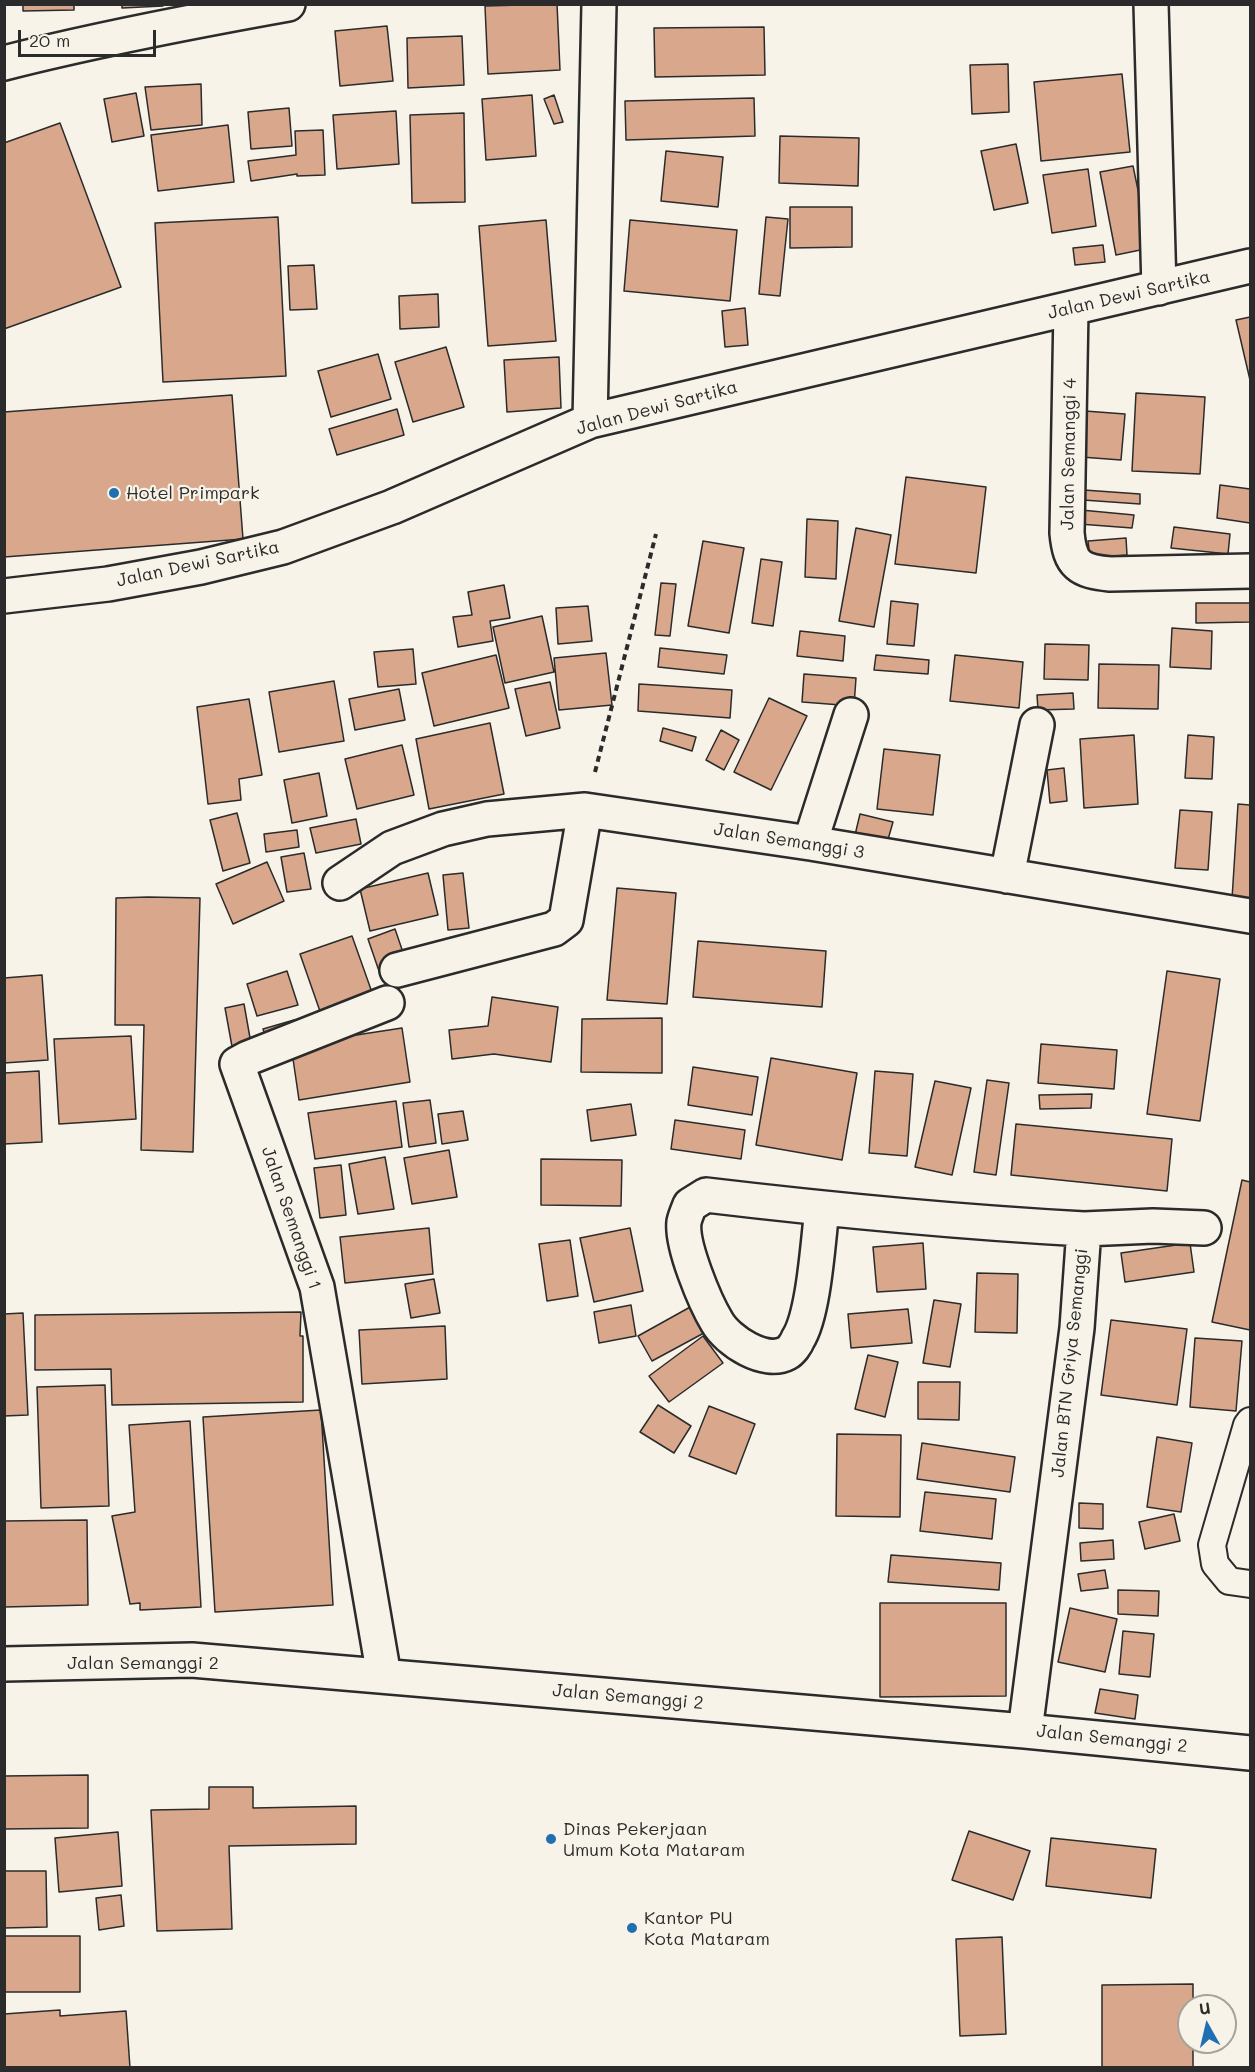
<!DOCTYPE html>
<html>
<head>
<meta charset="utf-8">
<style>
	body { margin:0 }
	#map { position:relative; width:1255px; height:2072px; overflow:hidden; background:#f7f3e8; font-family:Mali,sans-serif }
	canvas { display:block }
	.frame { position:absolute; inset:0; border:6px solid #2b2b2b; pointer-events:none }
	.north { position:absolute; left:1177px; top:1994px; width:60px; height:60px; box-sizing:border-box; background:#f7f3e8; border:2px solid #a5a39c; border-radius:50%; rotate:352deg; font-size:16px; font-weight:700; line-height:24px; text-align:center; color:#2b2b2b }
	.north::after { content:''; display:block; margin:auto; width:21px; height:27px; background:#1f6fb2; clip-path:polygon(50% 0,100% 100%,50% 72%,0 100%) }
	.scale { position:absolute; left:18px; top:30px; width:138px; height:27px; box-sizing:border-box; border:3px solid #2b2b2b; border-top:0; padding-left:8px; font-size:18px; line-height:21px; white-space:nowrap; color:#2b2b2b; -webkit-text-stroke:4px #f7f3e8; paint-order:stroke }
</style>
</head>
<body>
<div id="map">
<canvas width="1255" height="2072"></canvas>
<div class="frame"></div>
<div class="north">U</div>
<div class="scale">20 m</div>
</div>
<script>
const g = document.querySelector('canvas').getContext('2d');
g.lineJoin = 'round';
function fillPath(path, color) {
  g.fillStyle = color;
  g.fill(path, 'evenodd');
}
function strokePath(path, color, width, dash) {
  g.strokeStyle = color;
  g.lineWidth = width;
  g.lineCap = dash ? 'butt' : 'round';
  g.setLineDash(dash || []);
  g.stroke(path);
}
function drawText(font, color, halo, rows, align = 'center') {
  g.font = font + ' Mali,sans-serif';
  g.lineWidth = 4.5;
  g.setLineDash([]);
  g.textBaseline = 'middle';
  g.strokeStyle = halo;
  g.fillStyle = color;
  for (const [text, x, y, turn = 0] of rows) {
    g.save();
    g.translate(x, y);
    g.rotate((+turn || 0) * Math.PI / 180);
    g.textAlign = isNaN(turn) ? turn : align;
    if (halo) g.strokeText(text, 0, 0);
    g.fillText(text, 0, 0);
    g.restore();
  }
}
const building = new Path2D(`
	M 23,4 L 74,4 L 74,10 L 23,11 Z
	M 122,4 L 163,4 L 163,6 L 122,8 Z
	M 557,4 L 560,70 L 488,74 L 485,6 Z
	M 387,26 L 393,81 L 340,86 L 335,31 Z
	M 764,27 L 765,75 L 655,77 L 654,28 Z
	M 462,36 L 464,85 L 408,88 L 407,38 Z
	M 1008,64 L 1009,112 L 972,114 L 970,65 Z
	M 1122,74 L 1130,152 L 1041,161 L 1034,82 Z
	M 201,84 L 202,125 L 151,130 L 145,87 Z
	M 136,93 L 144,136 L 112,142 L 104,99 Z
	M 532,95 L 536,156 L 486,160 L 482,99 Z
	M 554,95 L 563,122 L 554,124 L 544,99 Z
	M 754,98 L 755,136 L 626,140 L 625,101 Z
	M 289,108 L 292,146 L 251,149 L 248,112 Z
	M 396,111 L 399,164 L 337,169 L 333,115 Z
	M 464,113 L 465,202 L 412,203 L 410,115 Z
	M 60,123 L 121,287 L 4,329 L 4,143 Z
	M 228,125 L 234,182 L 158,191 L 151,135 Z
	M 323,130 L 325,175 L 297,176 L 297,174 L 251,181 L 248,161 L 296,155 L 295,131 Z
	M 780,136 L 859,138 L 858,186 L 779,183 Z
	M 1016,144 L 1028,203 L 994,210 L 981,151 Z
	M 666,151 L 723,157 L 718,207 L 661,201 Z
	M 1133,166 L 1150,248 L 1116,255 L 1100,172 Z
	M 1088,169 L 1096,226 L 1052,233 L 1043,175 Z
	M 790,207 L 852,207 L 852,247 L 790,248 Z
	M 278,217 L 286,376 L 163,382 L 155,223 Z
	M 766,217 L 788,219 L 780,296 L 759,294 Z
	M 546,220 L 556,341 L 488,346 L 479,226 Z
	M 630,220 L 737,230 L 730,301 L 624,291 Z
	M 1103,245 L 1105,262 L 1075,265 L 1073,248 Z
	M 314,265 L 317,309 L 290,310 L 288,266 Z
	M 438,294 L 439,327 L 400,329 L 399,296 Z
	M 745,308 L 748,345 L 725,347 L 722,311 Z
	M 1250,317 L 1250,380 L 1236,320 Z
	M 446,347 L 464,407 L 413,422 L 395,362 Z
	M 378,354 L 391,399 L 331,417 L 318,371 Z
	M 559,357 L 561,408 L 507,412 L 504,360 Z
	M 1136,393 L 1205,397 L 1200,474 L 1132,471 Z
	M 232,395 L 243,539 L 4,557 L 4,412 Z
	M 397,409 L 404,435 L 337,455 L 329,429 Z
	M 1085,411 L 1125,414 L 1121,460 L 1081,457 Z
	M 906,477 L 986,487 L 976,573 L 895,564 Z
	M 1220,485 L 1250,489 L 1250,523 L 1217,518 Z
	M 1084,490 L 1140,494 L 1140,504 L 1083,500 Z
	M 1081,510 L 1134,515 L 1132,528 L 1079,524 Z
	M 807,519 L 838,521 L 836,579 L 805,577 Z
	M 1174,527 L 1230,534 L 1228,554 L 1171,548 Z
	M 856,528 L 891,535 L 874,627 L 839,621 Z
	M 1126,538 L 1127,555 L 1090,558 L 1088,541 Z
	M 703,541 L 744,548 L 729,633 L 688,626 Z
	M 761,559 L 782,562 L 773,626 L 752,623 Z
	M 661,583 L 676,584 L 670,636 L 655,635 Z
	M 504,585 L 510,618 L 490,621 L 493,641 L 458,647 L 453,617 L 472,615 L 468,592 Z
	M 891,601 L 918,604 L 914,646 L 887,644 Z
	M 1196,603 L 1250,603 L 1250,622 L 1196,623 Z
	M 588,606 L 592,641 L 558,644 L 556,608 Z
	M 542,616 L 554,672 L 505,683 L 493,627 Z
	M 1172,628 L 1212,631 L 1211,669 L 1170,667 Z
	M 800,631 L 845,636 L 843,661 L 797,656 Z
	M 1045,644 L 1089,645 L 1088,680 L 1044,679 Z
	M 660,648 L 727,655 L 724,674 L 658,667 Z
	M 413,649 L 416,684 L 378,687 L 374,652 Z
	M 606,653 L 612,705 L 559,710 L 554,658 Z
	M 496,655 L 509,708 L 434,726 L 422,673 Z
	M 876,655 L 929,660 L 928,674 L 874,670 Z
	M 955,655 L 1023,662 L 1019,708 L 950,701 Z
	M 1099,664 L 1159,665 L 1158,709 L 1098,708 Z
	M 804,674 L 856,678 L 854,706 L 802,702 Z
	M 334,681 L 344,741 L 279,752 L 269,692 Z
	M 550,682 L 560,728 L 526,736 L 515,689 Z
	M 639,684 L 732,690 L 730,718 L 638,711 Z
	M 399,689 L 405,720 L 355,730 L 349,699 Z
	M 1073,693 L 1074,709 L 1038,710 L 1037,695 Z
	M 769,698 L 807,716 L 771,790 L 734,772 Z
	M 249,699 L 262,775 L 239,779 L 241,800 L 208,804 L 197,707 Z
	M 490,723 L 504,794 L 429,809 L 416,739 Z
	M 663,728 L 696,737 L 692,751 L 660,741 Z
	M 721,730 L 739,740 L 724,770 L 706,760 Z
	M 1134,735 L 1138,804 L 1084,808 L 1080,739 Z
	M 1188,735 L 1214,737 L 1212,779 L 1185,778 Z
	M 402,745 L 414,795 L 357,809 L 345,759 Z
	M 884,749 L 940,755 L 933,815 L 877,809 Z
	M 1064,768 L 1067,801 L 1050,803 L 1047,770 Z
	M 319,773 L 327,816 L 292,823 L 284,780 Z
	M 1238,804 L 1250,805 L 1250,900 L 1232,899 Z
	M 1180,810 L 1212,812 L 1208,870 L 1175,868 Z
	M 237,813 L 250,863 L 223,871 L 210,820 Z
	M 860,814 L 893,822 L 887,843 L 855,835 Z
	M 356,819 L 361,844 L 316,853 L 310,828 Z
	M 297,830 L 299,847 L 266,852 L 264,834 Z
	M 304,853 L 311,889 L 287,892 L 281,857 Z
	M 267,862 L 284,901 L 233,924 L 216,884 Z
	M 428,873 L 438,915 L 370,931 L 360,889 Z
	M 463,873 L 469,928 L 448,930 L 443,875 Z
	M 617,888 L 676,893 L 667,1004 L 607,1000 Z
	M 148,897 L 200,898 L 193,1152 L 141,1150 L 144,1025 L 115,1025 L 116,898 Z
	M 395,929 L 407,964 L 380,974 L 368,939 Z
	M 352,936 L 374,998 L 322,1017 L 300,954 Z
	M 698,941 L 826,951 L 822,1007 L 693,997 Z
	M 287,971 L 298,1005 L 257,1016 L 247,984 Z
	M 1167,971 L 1220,979 L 1200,1121 L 1147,1114 Z
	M 42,975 L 48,1060 L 4,1063 L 4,978 Z
	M 492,997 L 558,1007 L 551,1062 L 494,1054 L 452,1059 L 449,1030 L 488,1026 Z
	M 244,1004 L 252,1049 L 233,1052 L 225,1008 Z
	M 662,1018 L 662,1073 L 581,1072 L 582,1019 Z
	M 294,1020 L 298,1035 L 268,1044 L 263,1029 Z
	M 402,1028 L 410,1082 L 299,1100 L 291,1045 Z
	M 131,1036 L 136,1119 L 59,1124 L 54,1039 Z
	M 1041,1044 L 1117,1050 L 1114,1089 L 1038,1083 Z
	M 771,1058 L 857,1073 L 842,1160 L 756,1145 Z
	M 693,1067 L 758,1077 L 752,1115 L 688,1105 Z
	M 39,1071 L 42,1142 L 4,1144 L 4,1073 Z
	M 875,1071 L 913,1074 L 907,1156 L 869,1153 Z
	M 987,1080 L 1009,1083 L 996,1175 L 974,1172 Z
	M 935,1081 L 971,1088 L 952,1175 L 915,1167 Z
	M 1092,1094 L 1091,1108 L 1040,1109 L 1039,1095 Z
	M 430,1100 L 436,1143 L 409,1147 L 403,1103 Z
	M 396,1101 L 402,1147 L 315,1159 L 308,1113 Z
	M 631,1104 L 636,1135 L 591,1141 L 587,1110 Z
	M 463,1111 L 468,1140 L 442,1144 L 438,1114 Z
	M 675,1120 L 745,1130 L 741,1159 L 671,1149 Z
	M 1016,1124 L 1172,1139 L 1167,1191 L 1011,1175 Z
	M 449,1150 L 457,1197 L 412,1204 L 404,1158 Z
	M 385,1157 L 394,1209 L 358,1214 L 349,1164 Z
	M 541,1159 L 622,1160 L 621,1206 L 541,1205 Z
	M 341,1165 L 346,1215 L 320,1218 L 314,1168 Z
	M 1242,1180 L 1250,1182 L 1250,1330 L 1212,1322 Z
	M 429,1228 L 433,1274 L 345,1283 L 340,1237 Z
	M 630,1228 L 643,1291 L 594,1302 L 580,1238 Z
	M 570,1240 L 578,1296 L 547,1301 L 539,1244 Z
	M 923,1243 L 926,1289 L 877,1292 L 873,1247 Z
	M 1190,1243 L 1194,1272 L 1125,1282 L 1121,1253 Z
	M 977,1273 L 1018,1274 L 1017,1333 L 975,1332 Z
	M 434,1279 L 440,1313 L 411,1318 L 405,1284 Z
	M 934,1300 L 961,1304 L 950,1367 L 923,1363 Z
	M 701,1301 L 715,1327 L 652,1361 L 638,1336 Z
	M 631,1305 L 636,1336 L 599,1343 L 594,1312 Z
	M 908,1309 L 912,1343 L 851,1348 L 848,1314 Z
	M 301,1312 L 300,1336 L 303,1336 L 303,1402 L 112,1405 L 111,1369 L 35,1370 L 35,1315 Z
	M 23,1313 L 28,1415 L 4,1416 L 4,1314 Z
	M 1111,1320 L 1187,1329 L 1177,1405 L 1101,1395 Z
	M 445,1326 L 447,1379 L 362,1384 L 359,1330 Z
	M 703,1336 L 723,1363 L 669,1402 L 649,1376 Z
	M 1195,1338 L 1242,1341 L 1236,1411 L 1190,1407 Z
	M 868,1355 L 898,1362 L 885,1417 L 855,1409 Z
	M 918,1382 L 960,1382 L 959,1420 L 918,1419 Z
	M 105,1385 L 109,1506 L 41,1508 L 37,1387 Z
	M 658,1405 L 691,1426 L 674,1453 L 640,1432 Z
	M 709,1406 L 755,1424 L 736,1474 L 689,1456 Z
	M 321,1410 L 333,1605 L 215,1612 L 203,1417 Z
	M 190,1421 L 201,1607 L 140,1610 L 140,1603 L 130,1604 L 112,1516 L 135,1512 L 129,1425 Z
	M 837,1434 L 901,1435 L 900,1517 L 836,1516 Z
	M 1157,1437 L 1192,1443 L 1181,1512 L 1147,1507 Z
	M 922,1443 L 1015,1457 L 1010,1492 L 917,1479 Z
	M 925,1492 L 996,1499 L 992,1539 L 920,1531 Z
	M 1079,1503 L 1103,1504 L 1103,1529 L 1079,1528 Z
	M 1174,1514 L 1180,1541 L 1145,1549 L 1139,1522 Z
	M 87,1520 L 88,1605 L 4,1607 L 4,1521 Z
	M 1113,1540 L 1114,1559 L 1081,1561 L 1080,1543 Z
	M 891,1555 L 1001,1563 L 999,1590 L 888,1582 Z
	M 1105,1570 L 1108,1588 L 1081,1591 L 1078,1574 Z
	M 1118,1590 L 1159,1591 L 1158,1616 L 1118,1614 Z
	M 880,1603 L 1006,1603 L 1006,1696 L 880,1697 Z
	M 1070,1608 L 1117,1619 L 1105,1672 L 1058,1662 Z
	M 1123,1631 L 1154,1634 L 1150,1677 L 1119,1674 Z
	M 1100,1689 L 1138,1695 L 1135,1719 L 1095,1713 Z
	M 88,1775 L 88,1828 L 4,1829 L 4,1776 Z
	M 209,1787 L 253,1787 L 253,1808 L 356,1806 L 356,1844 L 229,1846 L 232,1929 L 157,1931 L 151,1810 L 209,1809 Z
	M 969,1831 L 1030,1851 L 1013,1900 L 952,1880 Z
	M 118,1832 L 122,1886 L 59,1892 L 55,1838 Z
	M 1051,1838 L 1156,1849 L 1151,1898 L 1046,1886 Z
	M 4,1871 L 46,1871 L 47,1927 L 4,1928 Z
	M 121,1895 L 124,1926 L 99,1930 L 96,1898 Z
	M 4,1936 L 80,1936 L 80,1992 L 4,1992 Z
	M 1002,1937 L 1006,2034 L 960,2036 L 956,1939 Z
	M 1193,1984 L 1193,2006 L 1189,2006 L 1189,2042 L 1193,2042 L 1193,2068 L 1102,2068 L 1102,1985 Z
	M 60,2010 L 60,2016 L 126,2011 L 130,2068 L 4,2068 L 4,2014 Z`);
fillPath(building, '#d9a88c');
strokePath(building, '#2b2b2b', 1.5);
const service = new Path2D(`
	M 1250,1421 L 1247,1425 L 1212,1545 L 1215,1564 L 1229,1581 L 1250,1584`);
const minor = new Path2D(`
	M 1151,4 L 1159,288
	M 4,63 C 98,39 193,21 288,4
	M 1071,309 L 1067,533 C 1070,565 1079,571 1110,574 L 1250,571
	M 590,421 L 599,4
	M 4,596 L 108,584 L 201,567 L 283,547 L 392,507 L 590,421 L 1250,266
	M 810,843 L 851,715
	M 1007,876 L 1037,725
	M 340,883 L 392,848 L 443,829 L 487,819 L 585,810 L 810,843 L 1250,916
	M 397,970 L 554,929 L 566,920 L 585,810
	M 822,1209 C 818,1241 814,1314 798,1339 C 796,1344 791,1351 787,1353 C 765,1365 728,1341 717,1322 C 705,1302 681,1245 684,1222 C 685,1217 688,1210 690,1205 L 706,1195 C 832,1210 958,1222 1084,1229 L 1077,1328 L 1025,1731
	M 1084,1229 L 1153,1226 L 1204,1228
	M 4,1664 L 192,1660 L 1025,1731 L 1250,1753
	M 384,1676 L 317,1287 L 237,1064 L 248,1058 L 387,1003`);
strokePath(service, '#2b2b2b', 30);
strokePath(minor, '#2b2b2b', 38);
strokePath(new Path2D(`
	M 595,772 L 656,534`), '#2b2b2b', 4, [6, 4.5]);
strokePath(service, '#f7f3e8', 26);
strokePath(minor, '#f7f3e8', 33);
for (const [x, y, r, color] of [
	[114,493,6,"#1f6fb2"],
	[551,1839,6,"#1f6fb2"],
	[632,1928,6,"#1f6fb2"]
]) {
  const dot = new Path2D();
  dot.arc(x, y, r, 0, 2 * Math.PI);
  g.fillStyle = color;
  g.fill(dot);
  strokePath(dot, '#f7f3e8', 2);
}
drawText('18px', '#2b2b2b', '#f7f3e8', [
	["Jalan Dewi Sartika",1129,295,-13],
	["Jalan Dewi Sartika",657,408,-15],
	["Jalan Semanggi 4",1069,454,-89],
	["Jalan Dewi Sartika",198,564,-12],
	["Jalan Semanggi 3",789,841,9],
	["Jalan Semanggi 1",291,1218,71],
	["Jalan BTN Griya Semanggi",1070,1363,-84],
	["Jalan Semanggi 2",143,1663],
	["Jalan Semanggi 2",628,1697,5],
	["Jalan Semanggi 2",1112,1739,6]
]);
drawText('18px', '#2b2b2b', '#f7f3e8', [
	["Hotel Primpark",126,493],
	["Dinas Pekerjaan",563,1829],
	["Umum Kota Mataram",563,1850],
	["Kantor PU",644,1918],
	["Kota Mataram",644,1939]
], 'left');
</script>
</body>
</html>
